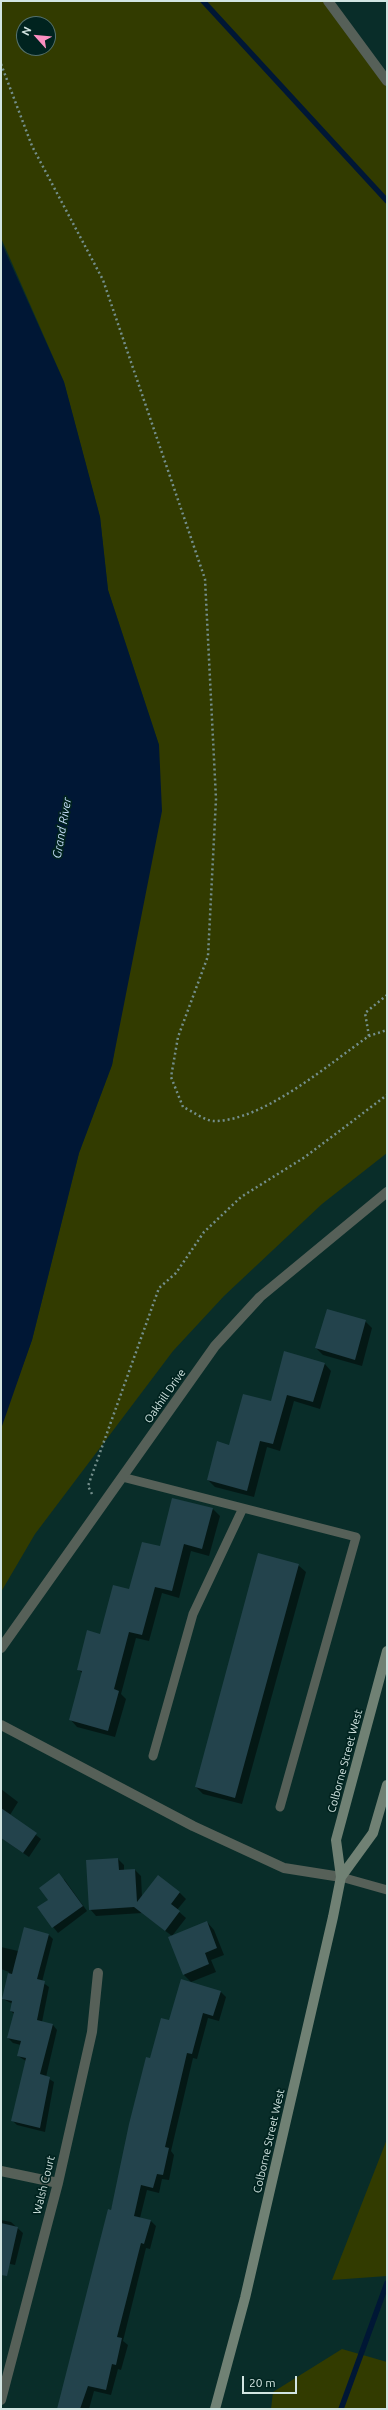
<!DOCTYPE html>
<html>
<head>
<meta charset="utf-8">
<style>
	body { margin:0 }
	#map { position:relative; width:388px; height:2410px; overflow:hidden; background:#092d29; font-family:Ubuntu,sans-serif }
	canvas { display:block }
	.frame { position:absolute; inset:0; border:2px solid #d2e5e2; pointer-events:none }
	.north { position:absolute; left:16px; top:16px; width:40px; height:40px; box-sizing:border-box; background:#00231f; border:1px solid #54716d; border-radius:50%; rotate:297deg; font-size:11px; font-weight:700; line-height:16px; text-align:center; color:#d2e5e2 }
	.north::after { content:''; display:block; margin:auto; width:14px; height:18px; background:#fc8fc1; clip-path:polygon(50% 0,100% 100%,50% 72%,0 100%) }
	.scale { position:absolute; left:242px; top:2376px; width:55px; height:18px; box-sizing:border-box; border:2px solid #d2e5e2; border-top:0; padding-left:5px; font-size:12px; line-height:14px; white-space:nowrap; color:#d2e5e2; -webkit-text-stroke:3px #00231f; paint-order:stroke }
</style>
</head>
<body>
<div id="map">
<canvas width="388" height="2410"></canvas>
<div class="frame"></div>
<div class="north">N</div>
<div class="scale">20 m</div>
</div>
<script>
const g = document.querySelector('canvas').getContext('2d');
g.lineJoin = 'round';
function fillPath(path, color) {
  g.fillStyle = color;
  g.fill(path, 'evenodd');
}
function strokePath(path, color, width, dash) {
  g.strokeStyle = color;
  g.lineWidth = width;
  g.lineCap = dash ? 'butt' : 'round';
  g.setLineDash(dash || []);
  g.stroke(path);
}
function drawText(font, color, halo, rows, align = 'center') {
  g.font = font + ' Ubuntu,sans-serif';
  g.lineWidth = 3.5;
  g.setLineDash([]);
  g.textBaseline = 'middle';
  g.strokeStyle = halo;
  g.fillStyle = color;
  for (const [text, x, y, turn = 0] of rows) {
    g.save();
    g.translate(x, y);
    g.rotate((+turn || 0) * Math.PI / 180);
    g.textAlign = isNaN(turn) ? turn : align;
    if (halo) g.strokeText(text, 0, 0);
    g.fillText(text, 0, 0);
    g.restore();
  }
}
fillPath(new Path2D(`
	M 1,1 L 325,1 L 387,85 L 387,1153 L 322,1204 L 224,1296 L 173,1351 L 35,1534 L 1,1592 L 1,1424 L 32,1340 L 79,1153 L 112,1065 L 159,745 L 108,590 L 100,517 L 64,382 L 1,238 ZM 24,24 L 48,24 L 48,48 L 24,48 Z
	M 387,2139 L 387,2276 L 332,2280 Z
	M 342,2349 L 387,2362 L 387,2409 L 271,2409 L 273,2392 Z`), '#323b00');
fillPath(new Path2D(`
	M 1,242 L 64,382 L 100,517 L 108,590 L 159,745 L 162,811 L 112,1065 L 79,1153 L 32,1340 L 1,1429 Z`), '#001735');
fillPath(new Path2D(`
	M 365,1321 L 372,1328 L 362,1366 L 323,1355 L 316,1348 Z
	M 324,1363 L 331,1371 L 320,1409 L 294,1401 L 280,1451 L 267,1447 L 254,1497 L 215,1487 L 208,1480 L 230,1446 L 271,1403 Z
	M 213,1509 L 220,1516 L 209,1556 L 191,1551 L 179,1598 L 162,1593 L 149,1641 L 136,1638 L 121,1694 L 126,1699 L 115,1737 L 77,1727 L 70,1719 L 83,1674 L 78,1669 L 160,1547 Z
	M 298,1565 L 306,1572 L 242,1804 L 203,1794 L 196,1787 Z
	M 1,1789 L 18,1802 L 10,1815 L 41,1839 L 29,1857 L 1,1838 Z
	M 118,1859 L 124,1865 L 124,1871 L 135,1870 L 141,1876 L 142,1897 L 179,1892 L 186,1899 L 177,1910 L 186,1918 L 172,1936 L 142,1913 L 96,1916 L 90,1909 Z
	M 64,1879 L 87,1911 L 58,1933 L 38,1908 L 49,1900 Z
	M 207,1922 L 214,1930 L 224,1955 L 211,1960 L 216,1972 L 191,1982 L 184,1975 Z
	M 48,1934 L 53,1939 L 42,1982 L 49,1987 L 42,2022 L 53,2025 L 57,2030 L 46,2077 L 54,2082 L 45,2132 L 17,2125 L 12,2120 L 26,2061 L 18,2056 L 21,2045 L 13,2043 L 8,2038 L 14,2014 L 11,2011 L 13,2004 L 3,1999 L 9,1972 L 1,1969 L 1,1947 L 18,1951 Z
	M 220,1991 L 226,1997 L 219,2021 L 208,2018 L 197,2059 L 193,2058 L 171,2151 L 174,2155 L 169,2180 L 162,2179 L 159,2193 L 147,2190 L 140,2218 L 150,2220 L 156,2226 L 150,2249 L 146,2248 L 123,2341 L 128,2345 L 121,2370 L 118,2369 L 111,2395 L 94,2391 L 89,2409 L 58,2409 L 151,2060 L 169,2021 Z
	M 1,2220 L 11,2222 L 23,2233 L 15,2265 L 1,2262 Z`), '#0007');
strokePath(new Path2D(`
	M 203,1 L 387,201
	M 341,2409 L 387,2283`), '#001735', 5.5);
fillPath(new Path2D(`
	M 327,1309 L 366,1320 L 355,1360 L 315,1348 Z
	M 284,1351 L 325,1363 L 313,1402 L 287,1395 L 273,1444 L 260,1441 L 247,1491 L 207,1480 L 217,1441 L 229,1445 L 243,1394 L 271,1401 Z
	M 172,1498 L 213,1508 L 202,1549 L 184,1544 L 172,1591 L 155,1587 L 142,1635 L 129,1632 L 114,1689 L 119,1691 L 108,1731 L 69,1720 L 82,1671 L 77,1670 L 87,1630 L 100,1634 L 113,1585 L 129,1589 L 142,1542 L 160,1546 Z
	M 258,1553 L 299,1564 L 235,1798 L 195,1787 Z
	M 1,1808 L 37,1833 L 23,1853 L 1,1838 Z
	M 118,1858 L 119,1870 L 135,1869 L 137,1902 L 158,1875 L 180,1892 L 171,1904 L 180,1911 L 165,1931 L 134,1907 L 89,1910 L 86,1860 Z
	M 59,1873 L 83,1906 L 52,1928 L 37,1907 L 48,1900 L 39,1888 Z
	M 207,1921 L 217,1948 L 205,1953 L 209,1964 L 183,1975 L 168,1937 Z
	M 24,1927 L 49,1934 L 37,1979 L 45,1981 L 37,2020 L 53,2024 L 40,2074 L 50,2077 L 40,2128 L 11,2121 L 26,2058 L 17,2056 L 21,2041 L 7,2038 L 14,2012 L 10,2011 L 12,2001 L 2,1999 L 8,1973 L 12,1974 Z
	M 181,1979 L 221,1991 L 213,2016 L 203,2013 L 192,2054 L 187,2053 L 165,2147 L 169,2148 L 163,2175 L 157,2174 L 153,2188 L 141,2185 L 134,2216 L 151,2220 L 144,2244 L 141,2243 L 117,2337 L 122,2338 L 116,2365 L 112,2364 L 106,2390 L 88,2386 L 80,2409 L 57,2409 L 108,2209 L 111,2210 L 129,2124 L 146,2057 L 150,2058 L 161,2018 L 169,2020 Z
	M 1,2223 L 18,2227 L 7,2276 L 1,2275 Z`), '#23434c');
strokePath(new Path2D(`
	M 1,64 L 32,146 L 103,280 L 205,579 L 216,799 L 208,956 L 178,1037 L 171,1077 L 183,1107 C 192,1111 205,1121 214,1121 C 264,1121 330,1063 369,1036 L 387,1030
	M 369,1036 L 365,1013 L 387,995
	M 92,1494 L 88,1486 L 159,1288 L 176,1273 L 204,1232 L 241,1197 L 305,1157 L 387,1095`), '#748f8c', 2.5, [2, 3]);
strokePath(new Path2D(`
	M 122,1477 L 356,1537 L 280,1807
	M 153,1756 L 193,1614 L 243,1508
	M 341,1877 L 387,1890`), '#566058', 9);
strokePath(new Path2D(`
	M 328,1 L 387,81
	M 1,1648 L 215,1346 L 260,1297 L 387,1192
	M 1,1725 L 193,1826 L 284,1868 L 341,1877
	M 1,2171 L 58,2183
	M 1,2400 L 58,2183 L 92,2032 L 98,1973`), '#566058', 10);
strokePath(new Path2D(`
	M 341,1877 L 373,1833 L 387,1785
	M 215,2409 L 245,2298 L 333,1917 L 341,1877 L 336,1840 L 387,1651`), '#708174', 10);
drawText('11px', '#d2e5e2', '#00231f', [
	["Oakhill Drive",165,1396,-55],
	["Colborne Street West",345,1761,-75],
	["Colborne Street West",269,2141,-77],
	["Walsh Court",44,2185,-76]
]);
drawText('italic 12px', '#c3dbf6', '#00231f', [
	["Grand River",62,828,-80]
]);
</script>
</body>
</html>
